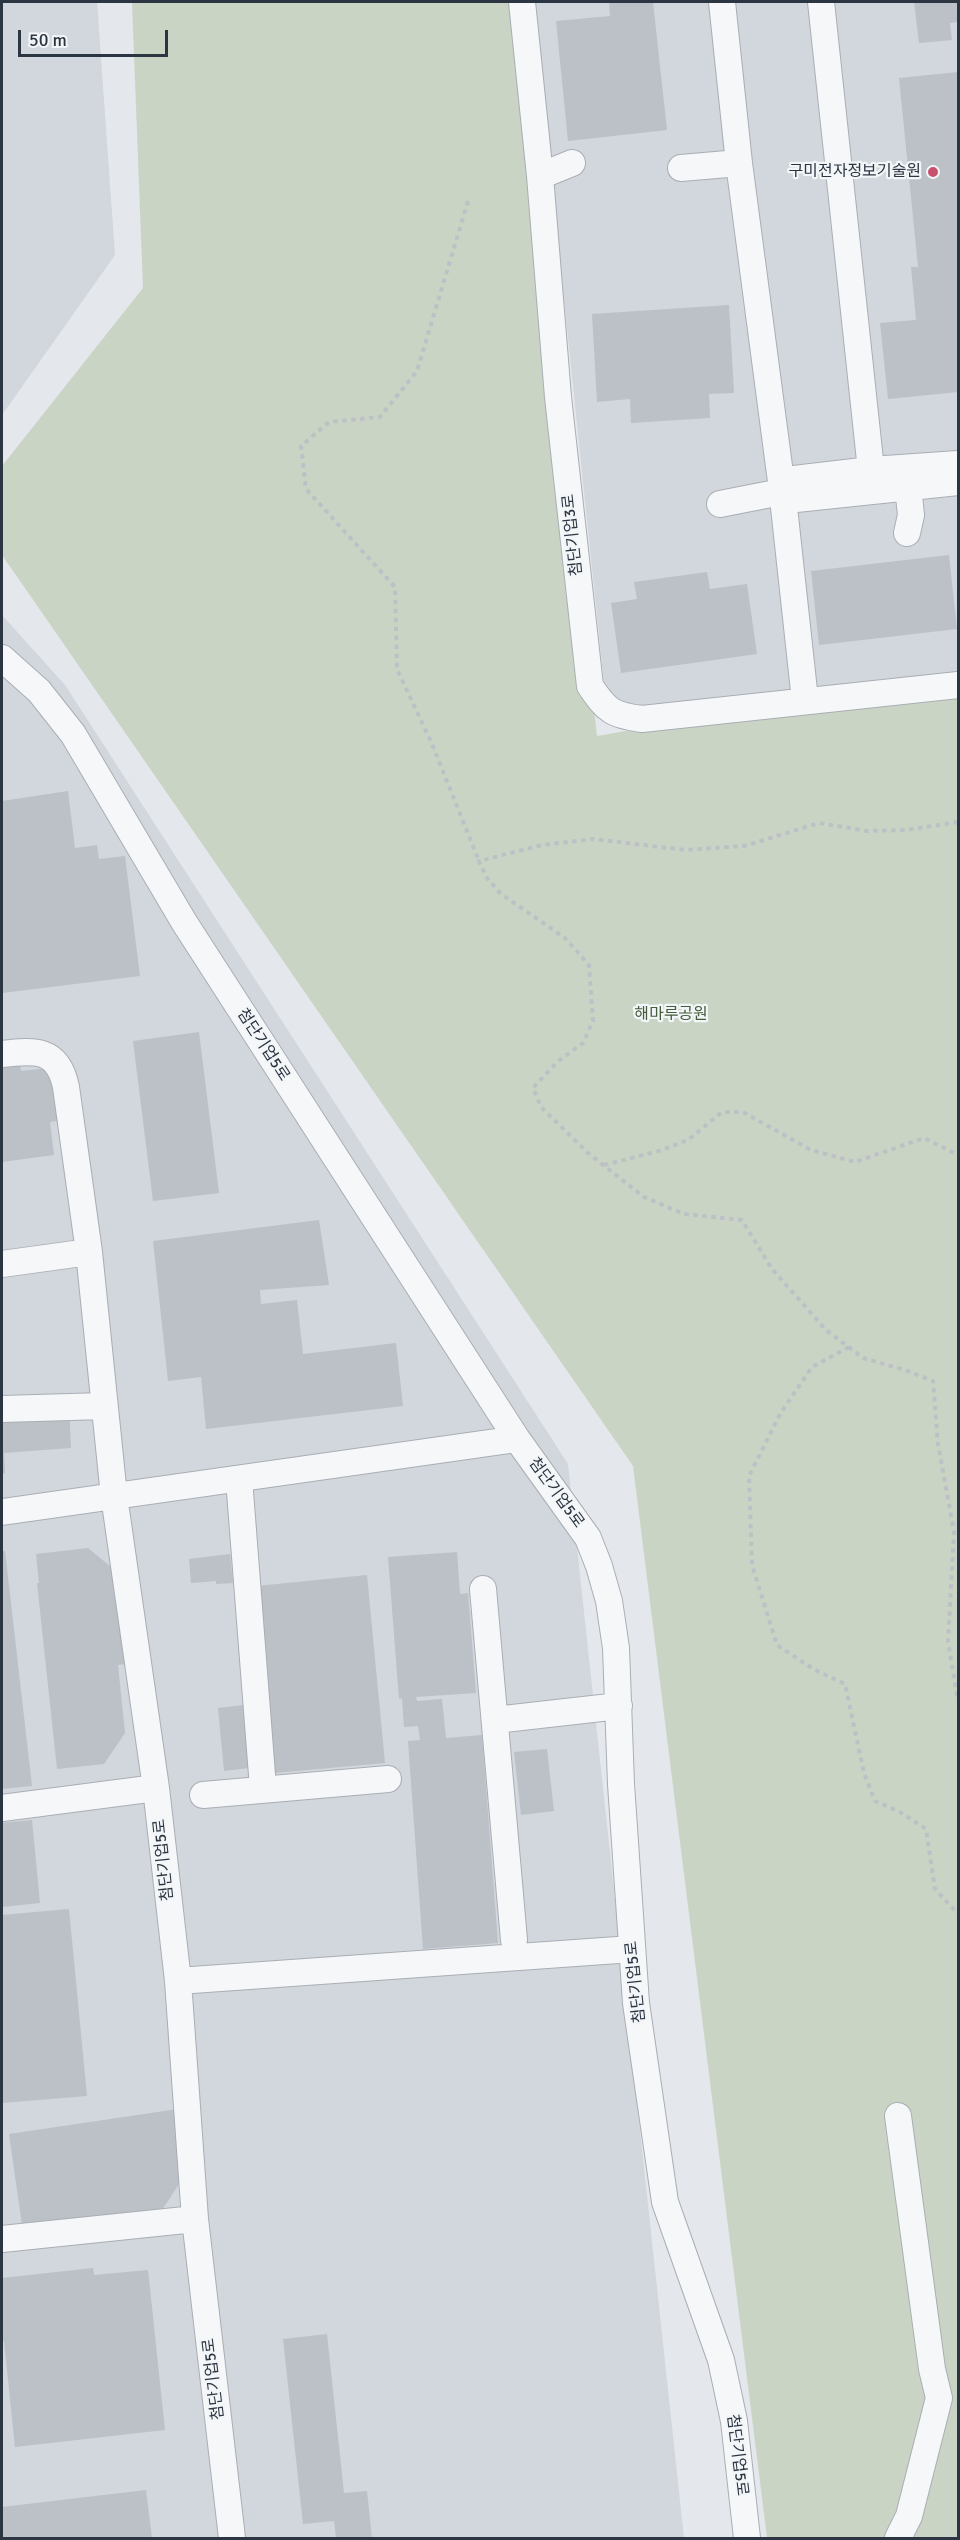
<!DOCTYPE html>
<html>
<head>
<meta charset="utf-8">
<style>
	body { margin:0 }
	#map { position:relative; width:960px; height:2540px; overflow:hidden; background:#e4e7eb; font-family:Signika,sans-serif }
	canvas { display:block }
	.frame { position:absolute; inset:0; border:3px solid #2c3642; pointer-events:none }
	.scale { position:absolute; left:18px; top:30px; width:150px; height:27px; box-sizing:border-box; border:3px solid #2c3642; border-top:0; padding-left:8px; font-size:18px; line-height:21px; white-space:nowrap; color:#2c3642; -webkit-text-stroke:4px #f3f6f8; paint-order:stroke }
</style>
</head>
<body>
<div id="map">
<canvas width="960" height="2540"></canvas>
<div class="frame"></div>
<div class="scale">50 m</div>
</div>
<script>
const g = document.querySelector('canvas').getContext('2d');
g.lineJoin = 'round';
function fillPath(path, color) {
  g.fillStyle = color;
  g.fill(path, 'evenodd');
}
function strokePath(path, color, width, dash) {
  g.strokeStyle = color;
  g.lineWidth = width;
  g.lineCap = dash ? 'butt' : 'round';
  g.setLineDash(dash || []);
  g.stroke(path);
}
function drawText(font, color, halo, rows, align = 'center') {
  g.font = font + ' Signika,"Noto Sans KR",sans-serif';
  g.lineWidth = 4.5;
  g.setLineDash([]);
  g.textBaseline = 'middle';
  g.strokeStyle = halo;
  g.fillStyle = color;
  for (const [text, x, y, turn = 0] of rows) {
    g.save();
    g.translate(x, y);
    g.rotate((+turn || 0) * Math.PI / 180);
    g.textAlign = isNaN(turn) ? turn : align;
    if (halo) g.strokeText(text, 0, 0);
    g.fillText(text, 0, 0);
    g.restore();
  }
}
fillPath(new Path2D(`
	M 2,2 L 97,2 L 115,255 L 2,415 Z
	M 533,2 L 958,2 L 958,678 L 624,711 L 605,693 Z
	M 2,615 L 65,685 L 568,1464 L 684,2538 L 2,2538 Z`), '#d2d6dd');
fillPath(new Path2D(`
	M 132,2 L 515,2 L 597,736 L 805,700 L 958,688 L 958,2538 L 767,2538 L 633,1466 L 2,555 L 2,466 L 143,288 Z`), '#cad4c5');
fillPath(new Path2D(`
	M 609,2 L 653,2 L 667,130 L 568,141 L 556,21 L 610,16 Z
	M 914,2 L 958,2 L 958,22 L 950,23 L 952,40 L 919,43 Z
	M 958,72 L 958,392 L 888,399 L 880,323 L 916,320 L 911,267 L 918,267 L 899,78 Z
	M 729,305 L 734,393 L 709,394 L 710,418 L 631,423 L 630,399 L 597,402 L 592,314 Z
	M 949,555 L 957,629 L 819,645 L 811,571 Z
	M 707,572 L 710,589 L 747,584 L 757,654 L 621,673 L 611,603 L 637,599 L 634,582 Z
	M 68,791 L 75,848 L 97,845 L 99,859 L 125,856 L 140,976 L 2,993 L 2,801 Z
	M 199,1032 L 219,1193 L 153,1201 L 133,1041 Z
	M 19,1058 L 21,1071 L 56,1067 L 62,1120 L 50,1122 L 54,1155 L 2,1162 L 2,1060 Z
	M 319,1220 L 329,1285 L 260,1290 L 261,1304 L 297,1300 L 303,1354 L 396,1343 L 403,1406 L 206,1429 L 201,1377 L 168,1381 L 153,1241 Z
	M 69,1408 L 71,1448 L 4,1453 L 5,1473 L 2,1474 L 2,1416 Z
	M 88,1548 L 116,1571 L 126,1664 L 118,1665 L 125,1733 L 104,1764 L 57,1769 L 37,1583 L 39,1583 L 36,1554 Z
	M 2,1551 L 5,1551 L 32,1786 L 2,1789 Z
	M 457,1552 L 460,1594 L 468,1593 L 476,1693 L 416,1697 L 417,1701 L 442,1699 L 446,1738 L 482,1735 L 498,1943 L 423,1949 L 408,1741 L 420,1740 L 418,1726 L 404,1727 L 402,1698 L 399,1699 L 388,1557 Z
	M 230,1554 L 233,1583 L 216,1584 L 216,1581 L 191,1583 L 189,1559 Z
	M 367,1575 L 385,1763 L 275,1773 L 257,1586 Z
	M 243,1705 L 249,1768 L 224,1771 L 218,1708 Z
	M 547,1749 L 554,1811 L 521,1815 L 514,1752 Z
	M 32,1820 L 40,1903 L 2,1907 L 2,1823 Z
	M 69,1909 L 87,2096 L 2,2103 L 2,1915 Z
	M 178,2109 L 187,2172 L 160,2213 L 23,2232 L 9,2134 Z
	M 93,2268 L 94,2275 L 148,2270 L 165,2430 L 15,2447 L 4,2341 L 2,2341 L 2,2278 Z
	M 327,2334 L 344,2493 L 367,2491 L 372,2538 L 336,2538 L 334,2521 L 303,2524 L 283,2339 Z
	M 146,2490 L 152,2538 L 2,2538 L 2,2507 Z`), '#bbc1c7');
const minor = new Path2D(`
	M 522,2 L 540,176 L 558,397 L 590,686 C 607,711 612,715 642,719 L 958,685
	M 722,2 L 739,163 L 782,489 L 805,700
	M 821,2 L 871,470
	M 681,168 L 739,163
	M 540,176 L 572,163
	M 958,464 L 871,470 L 794,479 L 782,489 L 796,499 L 958,482
	M 720,504 L 781,492
	M 907,533 L 911,515 L 908,487
	M 2,658 L 39,691 L 73,734 L 184,922 L 517,1439 L 588,1538 L 599,1566 L 609,1601 L 616,1648 L 621,1784 L 636,2003 L 665,2202 L 721,2360 L 734,2421 L 747,2538
	M 2,1054 C 35,1050 58,1048 66,1087 L 89,1252 L 114,1496 L 156,1788 L 178,1981 L 195,2219 L 2,2239
	M 2,1264 L 89,1252
	M 2,1409 L 104,1406
	M 239,1479 L 263,1788
	M 2,1512 L 517,1439
	M 483,1589 L 514,1940
	M 495,1720 L 619,1706
	M 203,1795 L 388,1779
	M 2,1808 L 156,1788
	M 178,1981 L 632,1949
	M 898,2116 L 932,2369 L 939,2398 L 909,2516 L 898,2538
	M 195,2219 L 232,2538`);
strokePath(minor, '#a9aeb5', 28);
strokePath(new Path2D(`
	M 468,201 L 417,371 L 380,417 L 329,422 L 301,446 L 306,489 L 395,587 L 397,669 L 432,744 L 479,861
	M 958,822 L 906,830 L 867,831 L 819,823 L 744,846 L 685,850 L 593,839 L 542,845 L 479,861 L 487,878 L 501,894 L 565,938 L 589,965 L 593,1021 L 583,1043 L 557,1062 L 533,1088 L 541,1107 L 588,1153 L 644,1197 L 684,1214 L 742,1220 L 772,1269 L 826,1330 L 863,1358 L 905,1370 L 933,1381 L 938,1444 L 954,1532 L 948,1642 L 958,1701
	M 604,1165 L 659,1151 L 688,1140 L 722,1112 L 743,1112 L 811,1150 L 855,1162 L 924,1138 L 958,1155
	M 849,1347 L 812,1367 L 780,1414 L 749,1476 L 752,1565 L 777,1645 L 815,1670 L 845,1684 L 864,1773 L 875,1801 L 900,1812 L 926,1829 L 935,1889 L 958,1914`), '#bdc1c6', 4, [4.5, 4.5]);
strokePath(minor, '#f6f7f9', 26);
for (const [x, y, r, color] of [
	[933,172,6,"#c7516c"]
]) {
  const dot = new Path2D();
  dot.arc(x, y, r, 0, 2 * Math.PI);
  g.fillStyle = color;
  g.fill(dot);
  strokePath(dot, '#f3f6f8', 2);
}
drawText('16px', '#2c3642', '#f3f6f8', [
	["구미전자정보기술원",921,172]
], 'right');
drawText('16px', '#2c3642', '#f3f6f8', [
	["첨단기업3로",573,535,-96],
	["첨단기업5로",263,1045,57],
	["첨단기업5로",556,1493,54],
	["첨단기업5로",164,1860,-96],
	["첨단기업5로",636,1982,-96],
	["첨단기업5로",214,2379,-97],
	["첨단기업5로",737,2455,83]
]);
drawText('16px', '#445d3a', '#f3f6f8', [
	["해마루공원",671,1015]
]);
</script>
</body>
</html>
